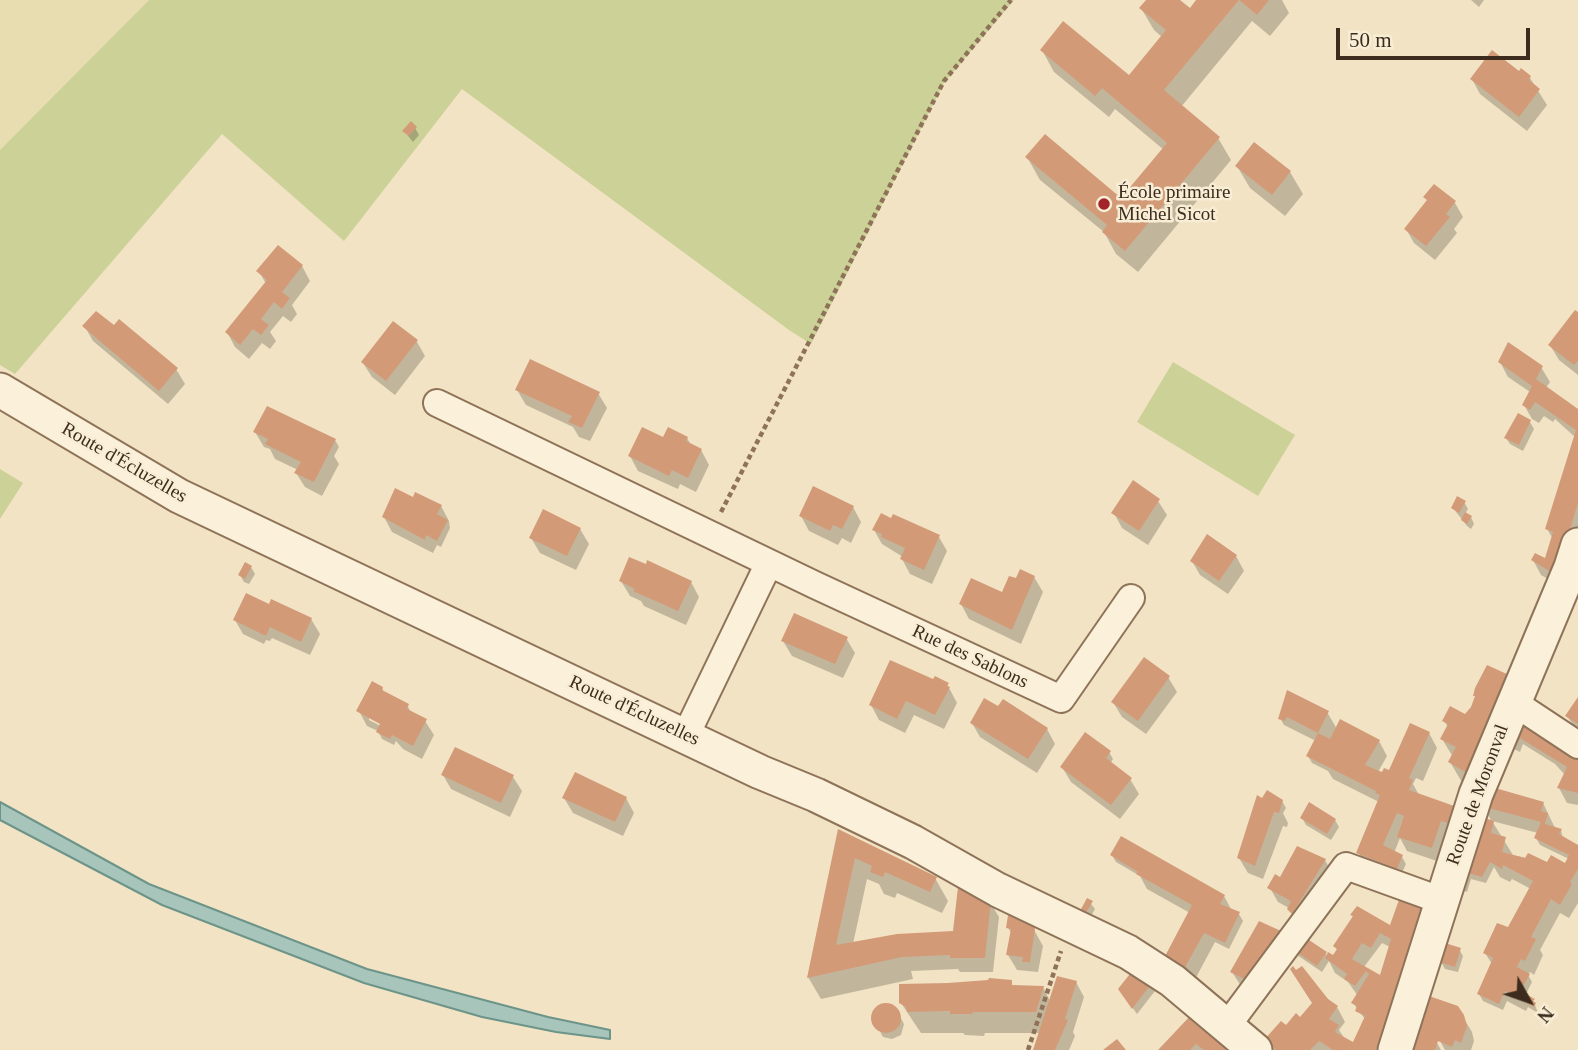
<!DOCTYPE html>
<html>
<head>
<meta charset="utf-8">
<style>
	body { margin:0 }
	#map { position:relative; width:1578px; height:1050px; overflow:hidden; background:#f2e3c4; font-family:Georgia,serif }
	canvas { display:block }
	.north { position:absolute; left:1494px; top:966px; width:70px; height:70px; -webkit-text-stroke:5px #f8edd5; paint-order:stroke; rotate:130deg; font-size:19px; font-weight:700; line-height:28px; text-align:center; color:#3d2c1e }
	.north::after { content:''; display:block; margin:auto; width:24px; height:32px; background:#3d2c1e; clip-path:polygon(50% 0,100% 100%,50% 72%,0 100%) }
	.scale { position:absolute; left:1336px; top:28px; width:194px; height:32px; box-sizing:border-box; border:4px solid #3d2c1e; border-top:0; padding-left:9px; font-size:21px; line-height:24px; white-space:nowrap; color:#3d2c1e; -webkit-text-stroke:5px #f8edd5; paint-order:stroke }
</style>
</head>
<body>
<div id="map">
<canvas width="1578" height="1050"></canvas>
<div class="north">N</div>
<div class="scale">50 m</div>
</div>
<script>
const g = document.querySelector('canvas').getContext('2d');
g.lineJoin = 'round';
function fillPath(path, color) {
  g.fillStyle = color;
  g.fill(path, 'evenodd');
}
function strokePath(path, color, width, dash) {
  g.strokeStyle = color;
  g.lineWidth = width;
  g.lineCap = dash ? 'butt' : 'round';
  g.setLineDash(dash || []);
  g.stroke(path);
}
function drawText(font, color, halo, rows, align = 'center') {
  g.font = font + ' Georgia,serif';
  g.lineWidth = 5;
  g.setLineDash([]);
  g.textBaseline = 'middle';
  g.strokeStyle = halo;
  g.fillStyle = color;
  for (const [text, x, y, turn = 0] of rows) {
    g.save();
    g.translate(x, y);
    g.rotate((+turn || 0) * Math.PI / 180);
    g.textAlign = isNaN(turn) ? turn : align;
    if (halo) g.strokeText(text, 0, 0);
    g.fillText(text, 0, 0);
    g.restore();
  }
}
fillPath(new Path2D(`
	M 0,0 L 149,0 L 0,150 Z`), '#e8ddb1');
fillPath(new Path2D(`
	M 149,0 L 1014,0 L 944,83 L 811,344 L 789,330 L 462,89 L 344,241 L 222,134 L 15,374 L 0,365 L 0,150 Z
	M 1173,362 L 1295,435 L 1258,496 L 1137,422 Z
	M 0,469 L 23,483 L 0,519 Z`), '#ccd197');
const water = new Path2D(`
	M 0,802 L 149,884 L 367,969 L 548,1017 L 610,1030 L 610,1039 L 556,1032 L 482,1017 L 364,983 L 162,905 L 0,820 Z`);
fillPath(water, '#a7c5bb');
strokePath(water, '#6c9489', 2);
fillPath(new Path2D(`
	M 1148,0 L 1177,0 L 1190,11 L 1199,0 L 1282,0 L 1289,13 L 1270,36 L 1252,21 L 1181,107 L 1218,138 L 1231,160 L 1138,272 L 1116,254 L 1104,232 L 1040,180 L 1027,157 L 1122,200 L 1164,150 L 1115,109 L 1109,117 L 1054,72 L 1042,50 L 1129,78 L 1162,37 L 1154,30 L 1141,8 Z
	M 1471,0 L 1484,0 L 1479,7 Z
	M 1530,78 L 1547,105 L 1527,131 L 1480,94 L 1472,79 Z
	M 415,128 L 419,135 L 413,142 L 404,131 Z
	M 1237,166 L 1290,172 L 1303,194 L 1285,216 L 1250,188 Z
	M 1434,186 L 1455,203 L 1463,217 L 1454,229 L 1457,233 L 1435,260 L 1414,243 L 1406,229 L 1428,201 Z
	M 302,266 L 310,281 L 292,305 L 297,314 L 291,322 L 283,316 L 270,332 L 276,341 L 270,349 L 262,343 L 249,359 L 235,347 L 227,332 L 266,284 L 259,271 Z
	M 1578,314 L 1578,375 L 1559,360 L 1550,345 Z
	M 393,324 L 417,342 L 425,356 L 395,395 L 372,377 L 363,363 Z
	M 85,327 L 176,369 L 185,384 L 168,404 L 93,341 Z
	M 1500,362 L 1541,367 L 1550,382 L 1546,388 L 1578,411 L 1578,543 L 1564,588 L 1541,575 L 1533,560 L 1546,561 L 1553,539 L 1547,529 L 1576,438 L 1555,419 L 1553,422 L 1544,416 L 1539,423 L 1532,419 L 1524,405 L 1530,392 L 1508,377 Z
	M 517,390 L 598,393 L 607,408 L 590,441 L 579,437 L 573,427 L 526,405 Z
	M 1518,415 L 1530,422 L 1534,429 L 1523,451 L 1510,444 L 1506,438 Z
	M 255,432 L 335,440 L 339,447 L 334,456 L 339,464 L 322,496 L 305,487 L 296,473 L 298,470 L 275,459 L 270,449 L 264,447 Z
	M 687,438 L 691,445 L 701,450 L 709,465 L 696,492 L 680,484 L 678,489 L 638,471 L 630,456 L 667,441 Z
	M 1158,501 L 1167,515 L 1148,545 L 1122,528 L 1114,513 Z
	M 418,502 L 441,506 L 449,521 L 450,528 L 441,547 L 437,545 L 433,553 L 392,532 L 384,517 Z
	M 1464,502 L 1468,509 L 1465,514 L 1471,517 L 1474,524 L 1471,529 L 1467,526 L 1453,508 Z
	M 853,507 L 861,522 L 851,543 L 842,538 L 838,545 L 809,531 L 801,516 Z
	M 580,529 L 589,544 L 576,570 L 540,553 L 531,538 Z
	M 874,530 L 939,537 L 947,551 L 932,584 L 910,574 L 902,559 L 903,557 L 882,544 Z
	M 1236,556 L 1244,571 L 1228,594 L 1200,575 L 1192,561 Z
	M 251,567 L 255,574 L 249,584 L 244,582 L 240,575 Z
	M 1034,577 L 1043,592 L 1021,644 L 969,619 L 961,604 L 1003,594 L 1017,580 Z
	M 621,581 L 691,582 L 699,597 L 686,625 L 644,606 L 641,601 L 630,596 Z
	M 270,606 L 311,619 L 320,634 L 310,655 L 272,638 L 270,641 L 266,640 L 264,644 L 243,634 L 235,620 Z
	M 846,638 L 855,653 L 843,678 L 792,656 L 783,641 Z
	M 1508,676 L 1463,784 L 1450,762 L 1453,757 L 1442,739 L 1448,727 L 1444,721 L 1466,716 L 1472,708 L 1476,698 Z
	M 1168,677 L 1177,692 L 1146,734 L 1122,717 L 1113,702 Z
	M 934,682 L 947,684 L 957,703 L 944,729 L 914,715 L 905,733 L 879,720 L 871,705 Z
	M 382,688 L 385,694 L 407,705 L 412,714 L 425,721 L 434,735 L 422,759 L 403,749 L 396,741 L 394,745 L 382,739 L 378,731 L 367,726 L 359,711 ZM 369,716 L 400,736 L 369,720 Z
	M 1288,692 L 1327,712 L 1337,729 L 1379,741 L 1387,756 L 1378,772 L 1383,775 L 1385,770 L 1391,770 L 1429,733 L 1437,748 L 1423,781 L 1416,778 L 1413,784 L 1419,795 L 1456,808 L 1440,862 L 1407,851 L 1400,838 L 1394,853 L 1402,857 L 1406,864 L 1401,875 L 1367,867 L 1358,852 L 1379,802 L 1333,779 L 1328,771 L 1312,763 L 1308,756 L 1316,741 L 1284,725 L 1280,718 Z
	M 1578,700 L 1578,732 L 1567,716 Z
	M 1519,722 L 1578,760 L 1578,805 L 1567,803 L 1559,788 L 1565,775 L 1555,764 L 1523,744 L 1520,752 L 1514,749 L 1510,742 Z
	M 972,723 L 1047,729 L 1055,744 L 1037,773 L 980,737 Z
	M 1109,752 L 1113,759 L 1110,764 L 1130,779 L 1139,794 L 1120,819 L 1071,782 L 1062,767 Z
	M 443,775 L 513,777 L 522,791 L 510,817 L 451,789 Z
	M 564,798 L 626,798 L 634,813 L 623,836 L 573,813 Z
	M 1263,800 L 1282,801 L 1286,808 L 1283,813 L 1288,823 L 1287,827 L 1283,826 L 1263,879 L 1248,873 L 1239,858 Z
	M 1543,803 L 1555,828 L 1561,830 L 1563,839 L 1578,848 L 1578,903 L 1569,918 L 1560,913 L 1540,950 L 1543,955 L 1534,975 L 1530,972 L 1528,975 L 1532,982 L 1525,996 L 1533,1000 L 1538,1013 L 1528,1007 L 1526,1011 L 1507,1001 L 1503,1010 L 1483,1001 L 1479,994 L 1492,964 L 1485,953 L 1509,928 L 1531,889 L 1512,879 L 1510,882 L 1500,877 L 1494,867 L 1486,883 L 1471,879 L 1467,892 L 1462,890 L 1458,884 L 1492,822 L 1483,806 ZM 1492,821 L 1538,833 L 1536,838 L 1540,845 L 1569,859 L 1565,867 L 1513,855 Z
	M 1302,818 L 1335,820 L 1339,827 L 1331,840 L 1306,825 Z
	M 839,832 L 935,878 L 948,901 L 942,913 L 897,893 L 895,898 L 884,894 L 879,884 L 867,879 L 853,944 L 955,933 L 990,902 L 999,917 L 993,972 L 960,972 L 958,969 L 911,971 L 913,979 L 821,999 L 808,977 Z
	M 1112,855 L 1224,896 L 1232,911 L 1239,914 L 1243,921 L 1229,949 L 1215,942 L 1192,985 L 1174,974 L 1190,913 L 1147,889 L 1140,876 L 1116,862 Z
	M 1325,860 L 1333,875 L 1298,924 L 1289,908 L 1278,902 L 1270,888 L 1280,879 Z
	M 1088,900 L 1095,909 L 1088,921 L 1085,919 Z
	M 1422,907 L 1431,922 L 1390,1050 L 1272,1050 L 1266,1040 L 1301,1019 L 1321,993 L 1337,1007 L 1345,1022 L 1339,1030 L 1345,1039 L 1353,1044 L 1365,1019 L 1353,1003 L 1358,996 L 1348,982 L 1335,973 L 1329,961 L 1322,972 L 1297,955 L 1293,948 L 1307,936 L 1312,944 L 1328,956 L 1333,958 L 1338,951 L 1335,946 L 1354,918 L 1352,915 L 1391,928 ZM 1382,943 L 1390,947 L 1381,977 L 1364,967 Z
	M 1028,919 L 1043,946 L 1038,972 L 1017,970 L 1008,955 L 1012,934 L 1008,928 Z
	M 1279,932 L 1288,947 L 1241,986 L 1232,972 Z
	M 1459,949 L 1463,956 L 1458,972 L 1445,969 L 1441,962 Z
	M 1011,982 L 1013,987 L 1043,987 L 1050,1001 L 1076,982 L 1084,997 L 1073,1032 L 1075,1036 L 1069,1050 L 1035,1050 L 1040,1033 L 985,1033 L 984,1036 L 965,1035 L 963,1033 L 921,1033 L 901,1003 Z
	M 1151,985 L 1155,991 L 1137,1014 L 1124,996 Z
	M 1430,998 L 1457,1007 L 1472,1032 L 1474,1041 L 1471,1050 L 1445,1050 L 1435,1032 L 1432,1034 L 1441,1050 L 1414,1050 Z
	M 883,1004 L 895,1007 L 904,1024 L 901,1035 L 892,1039 L 883,1037 L 873,1018 L 876,1009 Z
	M 1193,1017 L 1233,1050 L 1161,1050 Z`), '#0003');
fillPath(new Path2D(`
	M 1146,0 L 1180,0 L 1190,8 L 1196,0 L 1239,0 L 1164,90 L 1220,137 L 1125,251 L 1102,232 L 1107,225 L 1025,157 L 1045,134 L 1121,198 L 1167,143 L 1102,88 L 1095,96 L 1040,50 L 1063,21 L 1129,75 L 1166,30 L 1139,8 Z
	M 1239,0 L 1269,0 L 1257,15 Z
	M 1492,50 L 1519,71 L 1521,68 L 1531,76 L 1529,80 L 1540,89 L 1519,117 L 1470,79 Z
	M 411,121 L 417,127 L 409,136 L 402,131 Z
	M 1254,142 L 1291,171 L 1272,195 L 1235,166 Z
	M 1434,184 L 1456,201 L 1446,214 L 1450,217 L 1426,246 L 1404,229 L 1427,200 L 1423,197 Z
	M 278,245 L 303,265 L 282,292 L 290,298 L 282,309 L 274,302 L 261,319 L 269,325 L 261,335 L 253,329 L 240,345 L 225,332 L 267,280 L 256,271 Z
	M 1575,310 L 1578,312 L 1578,361 L 1574,365 L 1548,345 Z
	M 96,311 L 114,325 L 119,319 L 178,368 L 159,391 L 82,326 Z
	M 393,321 L 418,340 L 386,381 L 361,362 Z
	M 1508,342 L 1543,366 L 1536,379 L 1578,409 L 1578,503 L 1556,575 L 1531,560 L 1535,553 L 1545,558 L 1553,532 L 1545,529 L 1576,430 L 1535,402 L 1530,410 L 1522,405 L 1532,386 L 1498,362 Z
	M 530,359 L 600,392 L 582,428 L 568,422 L 572,416 L 515,390 Z
	M 267,406 L 336,439 L 314,482 L 294,473 L 301,462 L 265,444 L 268,439 L 253,432 Z
	M 1518,413 L 1531,420 L 1519,445 L 1504,438 Z
	M 642,427 L 663,437 L 668,427 L 688,437 L 686,441 L 702,449 L 688,478 L 672,470 L 669,476 L 628,456 Z
	M 1133,480 L 1160,499 L 1139,531 L 1111,513 Z
	M 813,486 L 854,506 L 842,529 L 833,525 L 830,531 L 799,516 Z
	M 395,488 L 413,497 L 415,492 L 442,505 L 437,514 L 448,520 L 437,541 L 426,535 L 425,540 L 382,517 Z
	M 1457,496 L 1466,501 L 1459,513 L 1451,508 Z
	M 543,509 L 581,528 L 567,556 L 529,538 Z
	M 1465,512 L 1472,516 L 1467,524 L 1461,520 Z
	M 881,513 L 891,518 L 893,514 L 940,535 L 924,570 L 900,559 L 905,548 L 881,537 L 882,534 L 872,530 Z
	M 1207,534 L 1237,555 L 1219,581 L 1190,561 Z
	M 629,557 L 646,564 L 647,560 L 692,581 L 678,611 L 633,591 L 635,589 L 619,581 Z
	M 245,562 L 252,566 L 245,579 L 238,575 Z
	M 1020,569 L 1035,576 L 1012,630 L 959,604 L 971,578 L 1002,592 L 1009,576 L 1016,578 Z
	M 246,593 L 269,604 L 271,599 L 312,618 L 301,642 L 270,627 L 266,636 L 233,620 Z
	M 794,613 L 848,637 L 835,664 L 781,641 Z
	M 1144,657 L 1170,676 L 1138,721 L 1111,702 Z
	M 890,660 L 933,679 L 935,676 L 949,683 L 947,686 L 950,687 L 935,715 L 906,701 L 897,719 L 869,705 Z
	M 1487,665 L 1509,675 L 1469,774 L 1448,762 L 1456,747 L 1440,739 L 1448,724 L 1442,721 L 1450,706 L 1465,714 L 1471,707 L 1475,696 L 1473,696 L 1475,688 Z
	M 372,681 L 383,687 L 382,690 L 409,704 L 407,709 L 427,719 L 413,746 L 392,735 L 390,739 L 376,732 L 380,724 L 356,711 Z
	M 1287,690 L 1329,711 L 1318,733 L 1287,717 L 1285,721 L 1278,719 Z
	M 1578,697 L 1578,724 L 1565,716 Z
	M 984,698 L 998,706 L 1003,699 L 1048,728 L 1028,759 L 970,723 Z
	M 1340,719 L 1380,740 L 1365,765 L 1382,772 L 1384,768 L 1389,770 L 1410,723 L 1430,732 L 1409,778 L 1413,780 L 1409,790 L 1457,807 L 1451,824 L 1441,821 L 1432,848 L 1397,837 L 1404,816 L 1397,813 L 1383,845 L 1403,855 L 1397,869 L 1356,853 L 1380,795 L 1375,793 L 1376,791 L 1306,756 L 1318,733 L 1330,739 Z
	M 1518,721 L 1578,758 L 1578,793 L 1557,788 L 1567,767 L 1520,738 L 1516,746 L 1508,742 Z
	M 1085,732 L 1111,751 L 1106,758 L 1132,778 L 1111,805 L 1060,767 Z
	M 455,747 L 514,775 L 501,803 L 441,775 Z
	M 575,772 L 627,797 L 615,822 L 562,798 Z
	M 1488,786 L 1544,802 L 1541,811 L 1548,813 L 1545,824 L 1562,829 L 1559,834 L 1578,845 L 1578,869 L 1570,882 L 1572,884 L 1560,905 L 1551,899 L 1531,937 L 1536,939 L 1525,961 L 1521,959 L 1517,967 L 1530,974 L 1520,991 L 1535,999 L 1533,1001 L 1536,1003 L 1534,1007 L 1505,991 L 1499,1004 L 1477,994 L 1493,958 L 1483,953 L 1497,923 L 1508,927 L 1533,881 L 1503,865 L 1502,869 L 1490,862 L 1482,877 L 1468,873 L 1478,816 L 1494,821 L 1491,833 L 1506,837 L 1502,852 L 1525,858 L 1528,853 L 1547,862 L 1551,855 L 1565,863 L 1569,855 L 1534,838 L 1541,822 L 1481,806 Z
	M 1267,790 L 1283,800 L 1279,813 L 1274,812 L 1255,866 L 1237,858 L 1257,795 L 1262,798 Z
	M 1309,802 L 1336,819 L 1327,834 L 1300,818 Z
	M 838,829 L 937,877 L 930,892 L 885,872 L 883,877 L 870,872 L 872,866 L 855,858 L 836,945 L 897,934 L 953,931 L 958,887 L 991,901 L 985,958 L 950,958 L 950,955 L 902,957 L 807,978 Z
	M 1121,836 L 1225,895 L 1220,904 L 1240,912 L 1225,943 L 1204,933 L 1183,971 L 1163,960 L 1192,905 L 1136,874 L 1138,872 L 1110,855 Z
	M 1297,846 L 1326,859 L 1292,914 L 1287,909 L 1291,901 L 1267,888 L 1275,874 L 1280,877 Z
	M 1400,897 L 1423,905 L 1389,1021 L 1376,1050 L 1333,1050 L 1319,1041 L 1310,1050 L 1276,1050 L 1264,1040 L 1281,1021 L 1286,1025 L 1296,1013 L 1300,1017 L 1312,1003 L 1290,969 L 1293,966 L 1296,970 L 1302,966 L 1328,999 L 1338,1006 L 1329,1019 L 1339,1025 L 1335,1032 L 1353,1042 L 1365,1016 L 1355,1011 L 1357,1006 L 1351,1003 L 1369,974 L 1366,971 L 1355,986 L 1344,979 L 1347,974 L 1325,958 L 1328,952 L 1333,955 L 1337,949 L 1333,946 L 1353,916 L 1350,915 L 1357,906 L 1390,925 ZM 1380,933 L 1391,939 L 1380,975 L 1352,959 L 1362,943 L 1371,948 Z
	M 1087,898 L 1093,901 L 1084,916 L 1079,913 Z
	M 1009,909 L 1029,917 L 1035,929 L 1030,962 L 1022,962 L 1023,957 L 1006,955 L 1011,929 L 1006,928 Z
	M 1259,921 L 1281,931 L 1248,981 L 1230,972 Z
	M 1306,938 L 1327,952 L 1317,966 L 1291,948 Z
	M 1445,943 L 1461,948 L 1455,967 L 1439,962 Z
	M 1133,970 L 1152,983 L 1132,1009 L 1118,989 Z
	M 1057,976 L 1077,981 L 1065,1019 L 1068,1020 L 1055,1050 L 1033,1050 Z
	M 989,978 L 1012,980 L 1012,985 L 1044,986 L 1036,1012 L 973,1012 L 972,1014 L 950,1014 L 950,1011 L 907,1012 L 906,1007 L 899,1003 L 899,984 L 948,983 L 988,980 Z
	M 1429,996 L 1458,1006 L 1464,1015 L 1467,1026 L 1461,1043 L 1455,1040 L 1452,1047 L 1438,1041 L 1435,1050 L 1412,1050 Z
	M871 1018a15 15 0 1 1 30 0a15 15 0 1 1-30 0Z
	M 1192,1014 L 1232,1046 L 1228,1050 L 1204,1050 L 1196,1044 L 1190,1050 L 1158,1050 Z
	M 1117,1039 L 1126,1050 L 1103,1050 Z`), '#d39a78');
const minor = new Path2D(`
	M 437,403 L 815,585 L 1061,699 L 1131,598
	M 1513,702 L 1578,745
	M 686,735 L 769,563
	M 1227,1026 L 1346,866 L 1440,900`);
const tertiary = new Path2D(`
	M 0,390 L 179,496 L 760,772 L 816,795 L 913,842 L 998,890 L 1128,952 L 1173,981 L 1255,1050
	M 1395,1050 L 1476,794 L 1571,567 L 1578,545`);
strokePath(minor, '#8e7359', 30);
strokePath(tertiary, '#8e7359', 37);
strokePath(new Path2D(`
	M 721,512 L 944,81 L 1011,0
	M 1028,1050 L 1061,951`), '#8e7359', 4.5, [5, 3.5]);
strokePath(minor, '#fbf0d9', 26);
strokePath(tertiary, '#fbf0d9', 33);
for (const [x, y, r, color] of [
	[1104,204,7,"#a22429"]
]) {
  const dot = new Path2D();
  dot.arc(x, y, r, 0, 2 * Math.PI);
  g.fillStyle = color;
  g.fill(dot);
  strokePath(dot, '#f8edd5', 2.5);
}
drawText('19px', '#3d2c1e', '#f8edd5', [
	["École primaire",1118,193],
	["Michel Sicot",1118,215]
], 'left');
drawText('19px', '#3d2c1e', '#f8edd5', [
	["Route d'Écluzelles",124,463,30],
	["Rue des Sablons",970,657,25],
	["Route d'Écluzelles",634,711,25],
	["Route de Moronval",1478,795,-70]
]);
</script>
</body>
</html>
